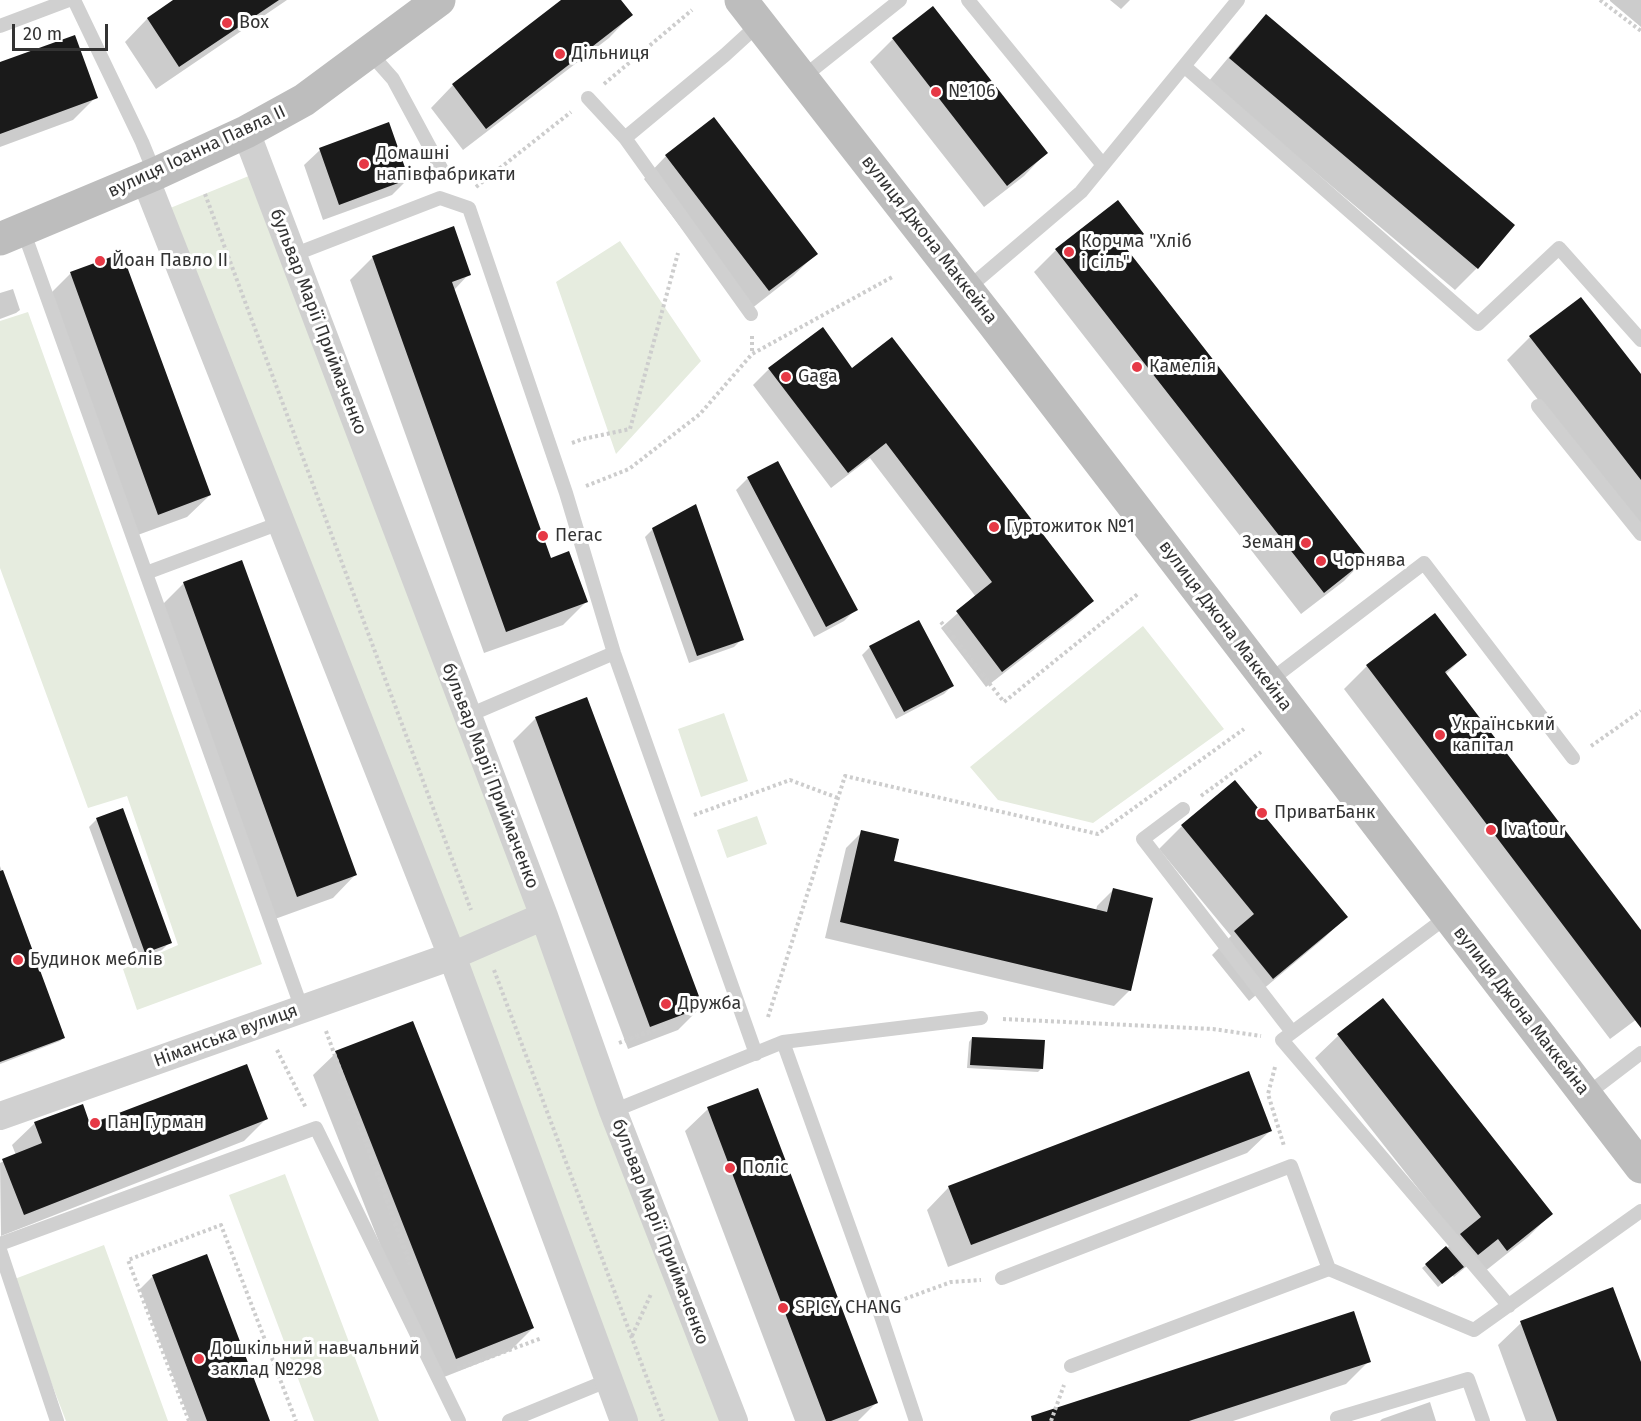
<!DOCTYPE html>
<html>
<head>
<meta charset="utf-8">
<style>
	body { margin:0 }
	#map { position:relative; width:1641px; height:1421px; overflow:hidden; background:#fff; font-family:"Fira Sans",sans-serif }
	canvas { display:block }
	.scale { position:absolute; left:12px; top:24px; width:96px; height:27px; box-sizing:border-box; border:3px solid #333; border-top:0; padding-left:8px; font-size:18px; line-height:21px; white-space:nowrap; color:#333; -webkit-text-stroke:4px #fff; paint-order:stroke }
</style>
</head>
<body>
<div id="map">
<canvas width="1641" height="1421"></canvas>
<div class="scale">20 m</div>
</div>
<script>
const g = document.querySelector('canvas').getContext('2d');
g.lineJoin = 'round';
function fillPath(path, color) {
  g.fillStyle = color;
  g.fill(path, 'evenodd');
}
function strokePath(path, color, width, dash) {
  g.strokeStyle = color;
  g.lineWidth = width;
  g.lineCap = dash ? 'butt' : 'round';
  g.setLineDash(dash || []);
  g.stroke(path);
}
function drawText(font, color, halo, rows, align = 'center') {
  g.font = font + ' "Fira Sans",sans-serif';
  g.lineWidth = 6;
  g.setLineDash([]);
  g.textBaseline = 'middle';
  g.strokeStyle = halo;
  g.fillStyle = color;
  for (const [text, x, y, turn = 0] of rows) {
    g.save();
    g.translate(x, y);
    g.rotate((+turn || 0) * Math.PI / 180);
    g.textAlign = isNaN(turn) ? turn : align;
    if (halo) g.strokeText(text, 0, 0);
    g.fillText(text, 0, 0);
    g.restore();
  }
}
fillPath(new Path2D(`
	M 261,171 L 734,1421 L 624,1421 L 158,213 Z
	M 620,241 L 701,361 L 616,454 L 556,282 Z
	M 28,312 L 262,964 L 137,1010 L 123,969 L 178,945 L 127,796 L 88,808 L 0,568 L 0,321 Z
	M 1143,626 L 1224,729 L 1093,823 L 998,800 L 970,767 Z
	M 724,713 L 748,781 L 701,797 L 678,729 Z
	M 757,816 L 767,844 L 727,858 L 717,830 Z
	M 285,1174 L 379,1421 L 314,1421 L 229,1195 Z
	M 104,1245 L 168,1421 L 66,1421 L 12,1280 Z`), '#e6ecdf');
fillPath(new Path2D(`
	M 176,0 L 287,0 L 156,89 L 125,42 L 147,19 Z
	M 564,0 L 619,0 L 631,15 L 609,38 L 463,150 L 431,108 L 453,85 Z
	M 1110,0 L 1130,0 L 1121,9 Z
	M 1641,0 L 1641,27 L 1610,1 L 1610,0 Z
	M 933,8 L 1046,153 L 1024,176 L 984,207 L 870,62 L 893,39 Z
	M 1266,17 L 1477,268 L 1455,290 L 1208,82 L 1244,39 Z
	M 0,64 L 96,97 L 73,120 L 0,147 Z
	M 320,150 L 408,179 L 392,195 L 323,220 L 304,165 Z
	M 666,156 L 816,254 L 793,276 L 746,313 L 644,179 Z
	M 1142,234 L 1126,250 L 1366,558 L 1344,581 L 1301,614 L 1034,272 L 1056,250 Z
	M 121,255 L 210,495 L 187,517 L 135,536 L 48,296 L 70,274 Z
	M 373,257 L 469,274 L 454,290 L 550,560 L 586,602 L 563,625 L 484,653 L 350,280 Z
	M 13,289 L 20,310 L 16,313 L 0,319 L 0,293 Z
	M 1581,299 L 1641,377 L 1641,531 L 1507,360 L 1530,337 Z
	M 822,330 L 852,370 L 1092,601 L 1076,617 L 986,687 L 941,628 L 976,597 L 870,458 L 831,488 L 753,385 L 769,369 Z
	M 748,478 L 856,609 L 844,621 L 814,637 L 736,490 Z
	M 653,529 L 742,639 L 734,647 L 689,663 L 645,537 Z
	M 184,583 L 355,875 L 333,898 L 275,919 L 161,606 Z
	M 1435,615 L 1465,655 L 1445,675 L 1641,933 L 1641,1016 L 1610,1039 L 1344,689 L 1367,666 Z
	M 870,647 L 952,686 L 944,694 L 896,719 L 862,655 Z
	M 536,718 L 701,1007 L 678,1030 L 628,1049 L 513,741 Z
	M 1235,782 L 1346,917 L 1323,939 L 1249,1001 L 1212,955 L 1231,936 L 1159,849 L 1182,826 Z
	M 97,819 L 170,942 L 162,950 L 137,959 L 89,827 Z
	M 862,832 L 892,862 L 1096,911 L 1097,906 L 1113,890 L 1130,990 L 1114,1006 L 825,938 L 846,848 Z
	M 0,866 L 63,1038 L 60,1041 L 0,1064 Z
	M 1382,1000 L 1551,1214 L 1528,1237 L 1484,1272 L 1474,1260 L 1454,1277 L 1452,1275 L 1438,1287 L 1422,1268 L 1458,1239 L 1315,1058 L 1338,1036 Z
	M 412,1022 L 533,1328 L 510,1351 L 434,1381 L 313,1075 L 336,1053 Z
	M 972,1038 L 1042,1068 L 1038,1072 L 967,1068 L 969,1042 Z
	M 708,1109 L 877,1402 L 858,1421 L 795,1421 L 685,1131 Z
	M 266,1119 L 244,1141 L 1,1236 L 0,1163 L 16,1155 L 12,1145 L 35,1123 L 90,1126 Z
	M 1270,1131 L 1247,1153 L 948,1267 L 927,1210 L 949,1187 Z
	M 206,1256 L 269,1421 L 190,1421 L 140,1289 L 152,1277 Z
	M 1521,1323 L 1641,1367 L 1641,1421 L 1526,1421 L 1498,1345 Z
	M 1369,1361 L 1346,1384 L 1233,1421 L 1047,1421 Z
	M 1430,1402 L 1436,1421 L 1380,1421 L 1382,1419 Z`), '#0003');
fillPath(new Path2D(`
	M 173,0 L 279,0 L 179,67 L 147,18 Z
	M 561,0 L 621,0 L 633,15 L 486,129 L 452,84 Z
	M 933,6 L 1048,153 L 1007,186 L 892,38 Z
	M 1266,14 L 1515,225 L 1478,269 L 1229,58 Z
	M 75,35 L 98,98 L 0,134 L 0,62 Z
	M 714,117 L 818,254 L 769,291 L 665,155 Z
	M 389,122 L 409,179 L 339,205 L 319,148 Z
	M 1118,200 L 1144,234 L 1126,248 L 1368,558 L 1324,593 L 1055,249 Z
	M 454,226 L 471,275 L 452,282 L 551,558 L 569,551 L 588,602 L 506,632 L 372,256 Z
	M 122,253 L 211,495 L 158,515 L 70,272 Z
	M 1581,297 L 1641,374 L 1641,480 L 1529,336 Z
	M 823,327 L 852,368 L 892,337 L 1094,601 L 1002,672 L 956,611 L 992,582 L 886,443 L 848,473 L 768,368 Z
	M 778,461 L 858,610 L 826,627 L 747,477 Z
	M 696,504 L 744,640 L 697,656 L 652,528 Z
	M 242,560 L 357,875 L 297,897 L 183,582 Z
	M 1435,613 L 1467,655 L 1445,672 L 1641,930 L 1641,1028 L 1366,665 Z
	M 919,620 L 954,686 L 904,712 L 869,646 Z
	M 587,697 L 703,1007 L 650,1027 L 535,717 Z
	M 1235,780 L 1348,917 L 1273,979 L 1234,931 L 1254,914 L 1181,825 Z
	M 123,808 L 172,943 L 145,953 L 96,818 Z
	M 861,830 L 899,839 L 894,861 L 1107,912 L 1113,888 L 1153,898 L 1131,991 L 840,922 Z
	M 3,870 L 65,1038 L 0,1062 L 0,871 Z
	M 1383,998 L 1553,1214 L 1507,1251 L 1498,1239 L 1478,1255 L 1460,1234 L 1481,1217 L 1337,1034 Z
	M 413,1021 L 534,1328 L 456,1359 L 335,1051 Z
	M 972,1037 L 1045,1040 L 1043,1069 L 970,1065 Z
	M 247,1064 L 268,1119 L 24,1215 L 2,1159 L 42,1143 L 34,1122 L 83,1104 L 90,1124 Z
	M 1249,1071 L 1272,1131 L 971,1245 L 948,1186 Z
	M 758,1088 L 878,1403 L 831,1421 L 826,1421 L 707,1107 Z
	M 1446,1246 L 1464,1267 L 1442,1284 L 1425,1264 Z
	M 207,1254 L 270,1421 L 207,1421 L 152,1275 Z
	M 1613,1287 L 1641,1362 L 1641,1421 L 1557,1421 L 1520,1321 Z
	M 1354,1311 L 1371,1362 L 1189,1421 L 1032,1421 L 1031,1416 Z`), '#1a1a1a');
strokePath(new Path2D(`
	M 1600,0 L 1641,31
	M 604,84 L 692,10
	M 476,187 L 571,112
	M 205,194 L 471,910
	M 752,336 L 752,354
	M 572,443 L 583,439 L 630,429 L 678,253
	M 586,486 L 629,469 L 700,414 L 752,354 L 894,276
	M 941,622 L 1004,702 L 1139,593
	M 1591,746 L 1641,711
	M 1201,796 L 1261,752
	M 694,815 L 790,780 L 838,798
	M 494,970 L 663,1421
	M 768,1017 L 845,776 L 1098,834 L 1244,729
	M 1003,1019 L 1213,1029 L 1261,1036
	M 326,1031 L 410,1264
	M 619,1043 L 669,1024
	M 277,1050 L 306,1108
	M 1275,1067 L 1268,1094 L 1284,1146
	M 899,1301 L 951,1282 L 981,1280
	M 632,1336 L 651,1294
	M 458,1369 L 542,1338
	M 189,1421 L 128,1260 L 221,1225 L 296,1421
	M 1051,1421 L 1064,1385`), '#cdcdcd', 4, [3, 3]);
strokePath(new Path2D(`
	M 74,0 L 142,142 L 155,174
	M 968,0 L 1103,165
	M 0,26 L 69,0
	M 370,53 L 393,79 L 441,168
	M 1184,66 L 1478,324 L 1559,248 L 1641,340
	M 802,78 L 900,0
	M 588,98 L 625,138 L 725,55 L 760,23
	M 625,138 L 751,314
	M 23,230 L 302,1009
	M 293,255 L 440,198 L 469,208 L 566,493 L 614,653 L 756,1054
	M 967,289 L 1081,192 L 1238,0
	M 1538,406 L 1641,534
	M 146,573 L 280,523
	M 1268,682 L 1424,563 L 1573,758
	M 467,716 L 614,653
	M 1183,809 L 1143,839 L 1292,1032
	M 1448,916 L 1282,1040 L 1509,1306
	M 783,1042 L 879,1310 L 916,1421
	M 1586,1095 L 1641,1053
	M 613,1111 L 783,1042 L 981,1018
	M 0,1244 L 316,1128 L 459,1421
	M 0,1250 L 57,1421
	M 1002,1278 L 1291,1166 L 1329,1269
	M 1071,1366 L 1329,1269 L 1474,1330 L 1641,1211
	M 509,1421 L 609,1380
	M 1338,1421 L 1337,1418 L 1468,1379 L 1483,1421`), '#d0d0d0', 14);
strokePath(new Path2D(`
	M 246,132 L 544,916 L 613,1111 L 734,1421
	M 145,178 L 452,956 L 624,1421
	M 0,1116 L 452,956 L 544,916`), '#d0d0d0', 28);
strokePath(new Path2D(`
	M 741,0 L 993,323 L 1641,1167
	M 0,239 L 155,174 L 246,132 L 304,100 L 439,0`), '#bdbdbd', 33);
for (const [x, y, r, color] of [
	[227,23,6,"#e63946"],
	[560,54,6,"#e63946"],
	[936,92,6,"#e63946"],
	[364,164,6,"#e63946"],
	[1069,252,6,"#e63946"],
	[100,261,6,"#e63946"],
	[1137,367,6,"#e63946"],
	[786,377,6,"#e63946"],
	[994,527,6,"#e63946"],
	[543,536,6,"#e63946"],
	[1306,543,6,"#e63946"],
	[1321,561,6,"#e63946"],
	[1440,735,6,"#e63946"],
	[1262,813,6,"#e63946"],
	[1491,830,6,"#e63946"],
	[18,960,6,"#e63946"],
	[666,1004,6,"#e63946"],
	[95,1123,6,"#e63946"],
	[730,1168,6,"#e63946"],
	[783,1308,6,"#e63946"],
	[199,1359,6,"#e63946"]
]) {
  const dot = new Path2D();
  dot.arc(x, y, r, 0, 2 * Math.PI);
  g.fillStyle = color;
  g.fill(dot);
  strokePath(dot, '#fff', 2);
}
drawText('18px', '#333', '#fff', [
	["Box",239,23],
	["Дільниця",572,54],
	["№106",948,92],
	["Домашні",376,154],
	["напівфабрикати",376,175],
	["Корчма \"Хліб",1081,242],
	["і сіль\"",1081,263],
	["Йоан Павло II",112,261],
	["Камелія",1149,367],
	["Gaga",798,377],
	["Гуртожиток №1",1006,527],
	["Пегас",555,536],
	["Земан",1294,543,"right"],
	["Чорнява",1333,561],
	["Український",1452,725],
	["капітал",1452,746],
	["ПриватБанк",1274,813],
	["Iva tour",1503,830],
	["Будинок меблів",30,960],
	["Дружба",678,1004],
	["Пан Гурман",107,1123],
	["Поліс",742,1168],
	["SPICY CHANG",795,1308],
	["Дошкільний навчальний",211,1349],
	["заклад №298",211,1370]
], 'left');
drawText('18px', '#333', '#fff', [
	["вулиця Іоанна Павла II",197,152,-25],
	["вулиця Джона Маккейна",929,240,52],
	["бульвар Марії Приймаченко",318,322,69],
	["вулиця Джона Маккейна",1225,626,53],
	["бульвар Марії Приймаченко",490,776,69],
	["вулиця Джона Маккейна",1521,1011,52],
	["Німанська вулиця",226,1036,-20],
	["бульвар Марії Приймаченко",660,1232,69]
]);
</script>
</body>
</html>
